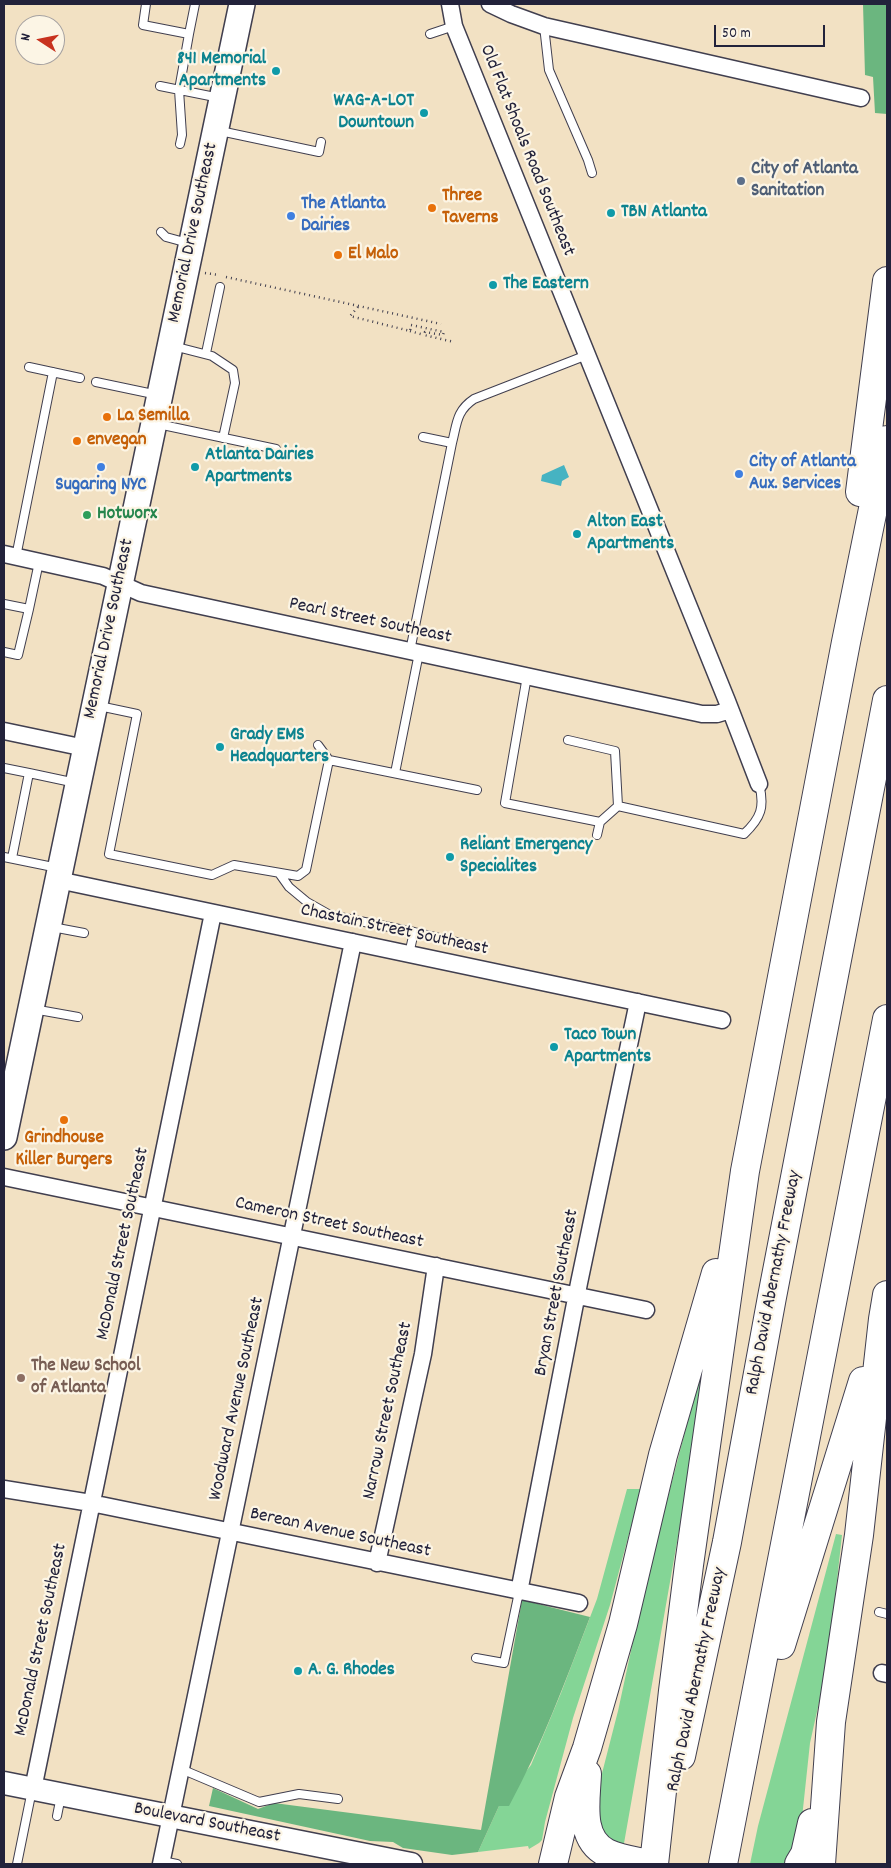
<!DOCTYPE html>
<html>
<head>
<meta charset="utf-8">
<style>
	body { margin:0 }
	#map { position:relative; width:891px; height:1868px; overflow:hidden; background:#f2e1c3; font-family:Dekko,sans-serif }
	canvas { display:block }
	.frame { position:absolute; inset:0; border:5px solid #22223b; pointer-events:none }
	.north { position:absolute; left:15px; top:15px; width:50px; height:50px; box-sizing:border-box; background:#fcf5e5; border:1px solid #a5a1a1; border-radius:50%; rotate:281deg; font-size:14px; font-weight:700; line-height:20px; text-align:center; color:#22223b }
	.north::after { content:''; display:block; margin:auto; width:18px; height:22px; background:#c8321e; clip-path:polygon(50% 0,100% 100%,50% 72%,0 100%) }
	.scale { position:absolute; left:714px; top:25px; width:111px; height:22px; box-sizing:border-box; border:2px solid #22223b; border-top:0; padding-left:6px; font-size:15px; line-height:18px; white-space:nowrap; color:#22223b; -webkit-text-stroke:4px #fcf5e5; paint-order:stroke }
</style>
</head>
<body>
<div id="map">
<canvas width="891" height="1868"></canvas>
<div class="frame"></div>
<div class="north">N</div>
<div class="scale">50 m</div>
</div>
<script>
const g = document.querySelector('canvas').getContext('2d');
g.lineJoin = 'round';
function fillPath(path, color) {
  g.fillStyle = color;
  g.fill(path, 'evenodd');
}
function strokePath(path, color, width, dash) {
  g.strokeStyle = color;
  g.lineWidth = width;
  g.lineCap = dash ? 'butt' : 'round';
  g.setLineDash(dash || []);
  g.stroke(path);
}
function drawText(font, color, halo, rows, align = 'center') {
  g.font = font + ' Dekko,sans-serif';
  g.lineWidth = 4.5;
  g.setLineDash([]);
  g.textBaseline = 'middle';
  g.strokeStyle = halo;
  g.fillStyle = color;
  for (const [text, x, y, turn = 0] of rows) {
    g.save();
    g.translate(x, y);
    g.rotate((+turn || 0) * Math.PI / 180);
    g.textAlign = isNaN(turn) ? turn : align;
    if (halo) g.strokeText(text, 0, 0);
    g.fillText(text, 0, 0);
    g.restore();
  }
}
fillPath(new Path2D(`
	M 698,1382 L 705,1383 L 623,1849 L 619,1848 L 597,1826 L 599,1785 L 618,1711 L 646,1581 Z
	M 627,1489 L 641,1489 L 610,1605 L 573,1718 L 545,1822 L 542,1840 L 539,1843 L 529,1849 L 528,1846 L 478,1852 L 499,1806 L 531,1765 L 561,1693 L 597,1599 Z
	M 836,1534 L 842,1535 L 828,1662 L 810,1743 L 799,1846 L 788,1864 L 750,1864 L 758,1826 Z`), '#84d596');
fillPath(new Path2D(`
	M 863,4 L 887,4 L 887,114 L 875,113 L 873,77 L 865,75 Z
	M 522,1600 L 590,1617 C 565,1682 542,1745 509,1806 L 499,1806 L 478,1852 L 452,1855 L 403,1848 L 393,1842 L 370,1841 L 209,1806 L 213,1788 L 258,1809 L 274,1803 L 481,1830 Z`), '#6bb67f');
fillPath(new Path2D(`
	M 564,465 L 569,477 L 562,481 L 561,486 L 541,481 L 542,475 Z`), '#46b3c2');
const lane = new Path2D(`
	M 146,4 L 143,25 L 189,34 L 179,90 L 182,135 L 180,144
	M 544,26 L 549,70 L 588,160 L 592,173
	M 189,34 L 195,4
	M 430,34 L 454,26
	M 160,86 L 220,98
	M 220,131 L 319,152 L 321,142
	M 161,232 L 166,237 L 188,243
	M 173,346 L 212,356 L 233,370 L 235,383 L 223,438
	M 206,353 L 220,287
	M 29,367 L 80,378
	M 96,382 L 158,395
	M 158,424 L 276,449
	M 423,437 L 452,443
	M 16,557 L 53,372
	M 4,604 L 29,609
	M 410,651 L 452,443 C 457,424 456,411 474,399 L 587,355
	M 4,652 L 18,655 L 29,609 L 39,562
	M 527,676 L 505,803 L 600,822 L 618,806
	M 99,706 L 137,714 L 109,854 L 212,875 L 234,865 L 298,876 L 306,870 L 329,760
	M 568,740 L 615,751 L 618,806 L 744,834 C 761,818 765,807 759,784
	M 318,745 L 329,760 L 477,790
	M 4,768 L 29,773 L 12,858
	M 29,773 L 76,783
	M 395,773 L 419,653
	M 597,835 L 600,822
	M 4,857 L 58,868
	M 279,873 L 289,887 L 307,902 L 330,915 L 414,932 L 409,954
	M 52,927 L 84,933
	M 414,932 L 470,945
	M 33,1009 L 78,1017
	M 879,1612 L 887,1614
	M 476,1658 L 504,1663 L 519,1592
	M 181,1769 L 259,1802 L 299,1794 L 338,1799
	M 57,1816 L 61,1796
	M 162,1861 L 177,1864
	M 17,1864 L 32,1790`);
const street = new Path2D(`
	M 450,4 L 454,26 L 727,701 L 759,784
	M 490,4 L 511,14 L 544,26 L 861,98
	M 4,554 L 103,576 L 141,593 L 702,714 L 717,714 L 730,710
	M 4,731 L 85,748
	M 58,880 L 722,1020
	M 4,1177 L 646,1310
	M 4,1489 L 91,1503 L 579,1603
	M 377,1563 L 423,1354 L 436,1266
	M 519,1592 L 579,1283 L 638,1002
	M 882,1673 L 887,1674
	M 33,1789 L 213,913
	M 161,1864 L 353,942`);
const secondary = new Path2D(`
	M 4,1783 L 411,1864`);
const primary = new Path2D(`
	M 4,1137 L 242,4`);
const highway = new Path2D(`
	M 860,492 L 887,281
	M 781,1645 L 863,1381
	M 681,1756 L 727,1542 L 772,1297 L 887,700
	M 587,1774 C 586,1800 578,1839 607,1853 C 620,1859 635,1861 649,1864
	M 553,1864 L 569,1797 L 587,1748 L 623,1624 L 663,1455 L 716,1273
	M 654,1864 L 673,1691 L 689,1565 L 745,1171 L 846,642 L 887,440
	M 723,1864 L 887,1019
	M 799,1864 L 805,1854 L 812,1823
	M 821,1864 L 831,1722 L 859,1535 L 883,1319 L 887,1295`);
strokePath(lane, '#413f4f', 10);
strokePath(street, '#413f4f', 19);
strokePath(secondary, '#413f4f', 25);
strokePath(primary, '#413f4f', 28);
strokePath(highway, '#413f4f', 30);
strokePath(new Path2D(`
	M 205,273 L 219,275
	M 226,277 L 441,324
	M 358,307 L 350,316 L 410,331 L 411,325 L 444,332 L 443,335 L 425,332 L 424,335 L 454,342
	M 410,331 L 424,335`), '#413f4f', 2.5, [1, 4]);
strokePath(lane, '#fff', 8);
strokePath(street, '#fff', 16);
strokePath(secondary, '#fff', 22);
strokePath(primary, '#fff', 25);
strokePath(highway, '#fff', 28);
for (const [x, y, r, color] of [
	[276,71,5,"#0f9aa8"],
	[424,113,5,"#0f9aa8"],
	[741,181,5,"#5c6f8a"],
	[432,208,5,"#e8710a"],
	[611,213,5,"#0f9aa8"],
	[291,216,5,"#3f7fe0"],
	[338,255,5,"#e8710a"],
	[493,285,5,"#0f9aa8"],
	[107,417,5,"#e8710a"],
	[77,441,5,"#e8710a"],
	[101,467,5,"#3f7fe0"],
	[195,467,5,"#0f9aa8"],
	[739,474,5,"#3f7fe0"],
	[87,515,5,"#2e9e5b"],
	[577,534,5,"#0f9aa8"],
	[220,747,5,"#0f9aa8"],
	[450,857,5,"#0f9aa8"],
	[554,1047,5,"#0f9aa8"],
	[64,1120,5,"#e8710a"],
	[21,1378,5,"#8d6e63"],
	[298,1671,5,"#0f9aa8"]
]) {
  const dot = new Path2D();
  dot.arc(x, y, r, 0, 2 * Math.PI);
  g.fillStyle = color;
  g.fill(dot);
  strokePath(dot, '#fcf5e5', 2);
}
drawText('bold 19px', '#0d838f', '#fcf5e5', [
	["841 Memorial",266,60,"right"],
	["Apartments",266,82,"right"],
	["WAG-A-LOT",414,102,"right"],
	["Downtown",414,124,"right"],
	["TBN Atlanta",621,213],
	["The Eastern",503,285],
	["Atlanta Dairies",205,456],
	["Apartments",205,478],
	["Alton East",587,523],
	["Apartments",587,545],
	["Grady EMS",230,736],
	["Headquarters",230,758],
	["Reliant Emergency",460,846],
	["Specialites",460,868],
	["Taco Town",564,1036],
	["Apartments",564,1058],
	["A. G. Rhodes",308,1671]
], 'left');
drawText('19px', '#22223b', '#fcf5e5', [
	["Old Flat Shoals Road Southeast",526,151,68],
	["Memorial Drive Southeast",194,233,-78],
	["Pearl Street Southeast",370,622,12],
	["Memorial Drive Southeast",110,629,-78],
	["Chastain Street Southeast",394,931,12],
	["Cameron Street Southeast",329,1224,12],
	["McDonald Street Southeast",124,1244,-78],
	["Ralph David Abernathy Freeway",775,1283,-79],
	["Bryan Street Southeast",558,1293,-79],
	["Woodward Avenue Southeast",238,1399,-78],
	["Narrow Street Southeast",389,1411,-78],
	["Berean Avenue Southeast",340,1534,12],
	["McDonald Street Southeast",42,1640,-78],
	["Ralph David Abernathy Freeway",698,1680,-78],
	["Boulevard Southeast",207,1824,11]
]);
drawText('bold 19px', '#4e5e75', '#fcf5e5', [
	["City of Atlanta",751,170],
	["Sanitation",751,192]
], 'left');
drawText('bold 19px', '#c56008', '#fcf5e5', [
	["Three",442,197],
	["Taverns",442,219],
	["El Malo",348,255],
	["La Semilla",117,417],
	["envegan",87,441],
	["Grindhouse",64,1139,"center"],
	["Killer Burgers",64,1161,"center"]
], 'left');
drawText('bold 19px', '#366cbe', '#fcf5e5', [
	["The Atlanta",301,205],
	["Dairies",301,227],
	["City of Atlanta",749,463],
	["Aux. Services",749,485],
	["Sugaring NYC",101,486,"center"]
], 'left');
drawText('bold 19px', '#27864d', '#fcf5e5', [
	["Hotworx",97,515]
], 'left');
drawText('bold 19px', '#785e54', '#fcf5e5', [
	["The New School",31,1367],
	["of Atlanta",31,1389]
], 'left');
</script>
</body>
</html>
